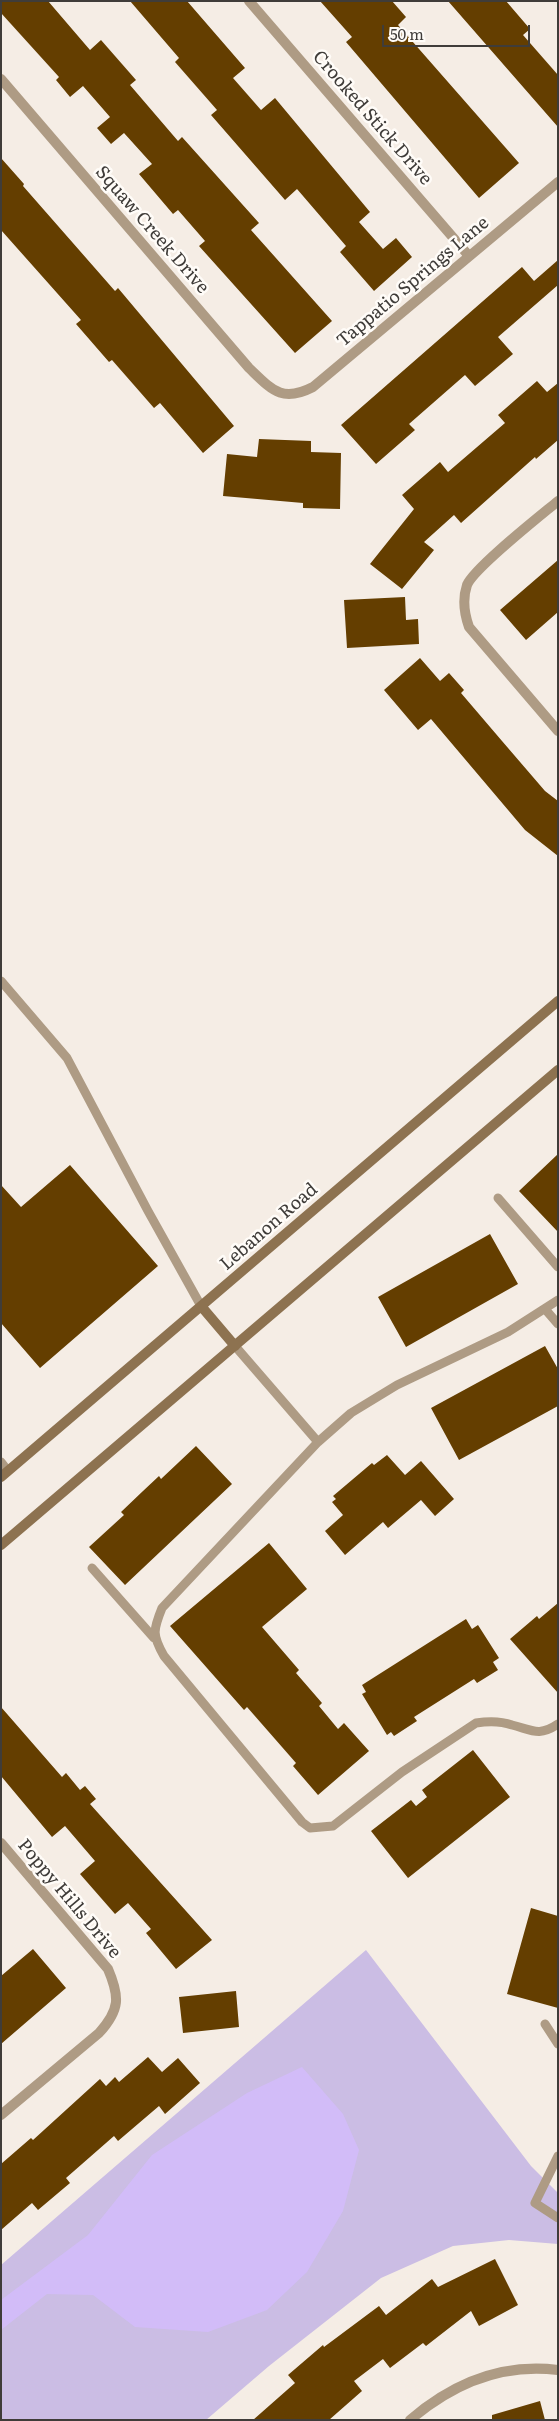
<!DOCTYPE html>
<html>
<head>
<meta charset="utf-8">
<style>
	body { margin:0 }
	#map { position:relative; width:559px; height:2421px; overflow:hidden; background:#f5ede5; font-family:Literata,serif }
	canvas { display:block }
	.frame { position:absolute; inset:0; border:2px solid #3f3c39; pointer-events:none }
	.scale { position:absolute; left:382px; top:25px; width:148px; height:22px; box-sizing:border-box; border:2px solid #3f3c39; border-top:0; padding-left:6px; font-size:15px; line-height:18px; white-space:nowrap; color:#3f3c39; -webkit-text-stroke:4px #fffcf8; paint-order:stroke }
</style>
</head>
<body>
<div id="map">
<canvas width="559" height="2421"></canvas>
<div class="frame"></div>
<div class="scale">50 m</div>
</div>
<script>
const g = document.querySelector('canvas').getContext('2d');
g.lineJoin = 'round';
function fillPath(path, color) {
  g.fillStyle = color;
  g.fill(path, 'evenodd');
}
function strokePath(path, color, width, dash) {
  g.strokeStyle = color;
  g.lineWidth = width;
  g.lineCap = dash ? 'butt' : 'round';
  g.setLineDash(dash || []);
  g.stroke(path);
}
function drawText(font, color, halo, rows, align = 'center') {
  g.font = font + ' Literata,serif';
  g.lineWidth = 5;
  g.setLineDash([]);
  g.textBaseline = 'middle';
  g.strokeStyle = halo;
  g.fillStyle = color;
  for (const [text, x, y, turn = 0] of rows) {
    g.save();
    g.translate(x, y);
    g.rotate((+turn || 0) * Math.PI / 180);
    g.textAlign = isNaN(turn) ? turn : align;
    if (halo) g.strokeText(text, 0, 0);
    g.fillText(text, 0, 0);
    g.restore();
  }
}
fillPath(new Path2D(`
	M 366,1950 L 531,2166 L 558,2193 L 558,2244 L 509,2240 L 453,2246 L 381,2278 L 269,2366 L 206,2420 L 1,2420 L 1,2265 Z`), '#cbbde4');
fillPath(new Path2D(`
	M 302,2067 L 343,2114 L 359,2150 L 343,2211 L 307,2272 L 267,2310 L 208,2332 L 135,2327 L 93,2295 L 47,2294 L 1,2330 L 1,2300 L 88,2235 L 152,2155 L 247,2093 Z`), '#d2bcf8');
fillPath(new Path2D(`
	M 1,1 L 48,1 L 90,50 L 101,40 L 136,80 L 130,85 L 178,141 L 182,137 L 259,223 L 251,230 L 332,321 L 295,353 L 199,246 L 205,241 L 178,210 L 173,214 L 139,174 L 152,164 L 124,133 L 111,144 L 97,128 L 110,117 L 83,86 L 70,97 L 56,80 L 59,77 L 1,13 Z
	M 130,1 L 187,1 L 245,68 L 233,78 L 261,110 L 275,98 L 370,212 L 359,222 L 383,249 L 396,238 L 412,257 L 374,291 L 340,252 L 346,246 L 297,189 L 285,200 L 211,115 L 217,110 L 175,62 L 179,58 Z
	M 320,1 L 392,1 L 406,17 L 398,25 L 519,163 L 479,198 L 346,42 L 352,37 Z
	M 448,1 L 506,1 L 530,29 L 523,35 L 558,75 L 558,127 Z
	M 1,158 L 24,184 L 23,186 L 115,291 L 118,288 L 234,426 L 203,453 L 160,403 L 154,408 L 112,360 L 109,362 L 76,324 L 81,320 L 1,230 Z
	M 558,260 L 558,285 L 498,337 L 513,354 L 475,386 L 465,375 L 409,424 L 415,430 L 376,464 L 341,425 L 522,267 L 534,281 Z
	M 537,381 L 547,392 L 558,383 L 558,440 L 536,459 L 535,457 L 461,523 L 454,515 L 424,542 L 434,550 L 402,589 L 370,564 L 414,509 L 402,495 L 440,462 L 448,472 L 505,423 L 498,415 Z
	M 259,439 L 311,441 L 311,452 L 341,453 L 340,509 L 303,508 L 303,503 L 223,496 L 227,454 L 257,457 Z
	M 558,560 L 558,612 L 526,640 L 500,610 Z
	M 405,597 L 406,620 L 418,619 L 419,644 L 347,648 L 344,600 Z
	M 420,658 L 440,681 L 449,673 L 464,690 L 461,693 L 502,741 L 545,791 L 558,801 L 558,856 L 525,830 L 431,719 L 418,730 L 384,690 Z
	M 558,1154 L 558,1232 L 519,1191 Z
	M 70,1165 L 158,1266 L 40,1368 L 1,1323 L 1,1185 L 21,1207 Z
	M 490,1234 L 518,1284 L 406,1347 L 378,1297 Z
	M 545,1346 L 558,1369 L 558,1406 L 459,1460 L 431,1408 Z
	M 196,1446 L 232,1484 L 125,1585 L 89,1547 L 124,1515 L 121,1512 L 143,1491 L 159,1476 L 161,1479 Z
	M 387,1455 L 405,1475 L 421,1461 L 454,1499 L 435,1516 L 421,1500 L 388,1528 L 383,1522 L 345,1555 L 325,1531 L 343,1515 L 332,1502 L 336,1499 L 333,1496 L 372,1463 L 374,1465 Z
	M 269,1543 L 307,1589 L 262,1627 L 299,1670 L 296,1673 L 322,1703 L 319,1706 L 338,1729 L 344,1723 L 369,1751 L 318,1795 L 293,1766 L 296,1763 L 247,1707 L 244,1710 L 170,1626 Z
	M 558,1603 L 558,1693 L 510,1639 L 537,1616 L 539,1619 Z
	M 466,1619 L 472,1629 L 478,1625 L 499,1658 L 493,1662 L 498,1670 L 477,1683 L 474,1679 L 414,1717 L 417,1721 L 394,1736 L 391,1732 L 387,1735 L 362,1694 L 366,1692 L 362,1685 Z
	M 1,1707 L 62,1777 L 66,1773 L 80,1790 L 85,1786 L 96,1799 L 90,1804 L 212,1940 L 176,1969 L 146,1933 L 151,1929 L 128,1903 L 115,1914 L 80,1874 L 95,1861 L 65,1826 L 52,1837 L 1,1776 Z
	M 473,1750 L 510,1797 L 408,1878 L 371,1831 L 411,1800 L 416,1806 L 427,1797 L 422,1790 Z
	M 531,1908 L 558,1916 L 558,2008 L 507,1994 Z
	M 33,1949 L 66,1988 L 1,2044 L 1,1976 Z
	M 236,1991 L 239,2027 L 183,2033 L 179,1997 Z
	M 148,2057 L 162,2072 L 178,2058 L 200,2083 L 165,2114 L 159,2106 L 118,2141 L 114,2136 L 66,2178 L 70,2183 L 38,2210 L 32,2203 L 1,2230 L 1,2164 L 31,2138 L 33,2140 L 100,2079 L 106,2086 L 115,2077 L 119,2082 Z
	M 495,2259 L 518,2305 L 479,2326 L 471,2311 L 426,2346 L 423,2343 L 390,2368 L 383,2359 L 354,2381 L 362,2391 L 329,2420 L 253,2420 L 295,2383 L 288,2375 L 323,2345 L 324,2347 L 379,2306 L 386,2315 L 432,2279 L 438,2287 Z
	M 540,2401 L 545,2420 L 492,2420 L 492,2415 Z`), '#643e00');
strokePath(new Path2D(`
	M 1,981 L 67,1058 L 148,1211 L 201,1306
	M 498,1198 L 558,1267
	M 558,1300 L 508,1332 L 397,1385 L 351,1413 L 318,1442 L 162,1608 C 153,1630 152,1635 164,1656 L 302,1822 L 310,1828 L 333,1826 L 402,1772 L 476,1723 C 488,1721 501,1721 512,1725 C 532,1730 539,1737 558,1724
	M 545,1309 L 558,1324
	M 235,1346 L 318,1442
	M 1,1462 L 8,1471
	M 92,1568 L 154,1638
	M 545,2024 L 558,2044
	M 558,2156 L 535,2203 L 558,2218`), '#ae9b84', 9);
strokePath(new Path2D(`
	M 249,1 L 469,256
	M 1,79 L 249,368 C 272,390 282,403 313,387 L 558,182
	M 558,501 C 540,516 474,568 467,585 C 462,600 464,613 469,627 L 558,731
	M 1,1843 L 108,1969 C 120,1997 120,2010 99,2033 L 1,2115
	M 410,2420 C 452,2384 502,2363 558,2370`), '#ae9b84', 10);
strokePath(new Path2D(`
	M 201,1306 L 235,1346
	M 1,1477 L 558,1001
	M 1,1545 L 558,1070`), '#8d7250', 10);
drawText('18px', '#3f3c39', '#fffcf8', [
	["Crooked Stick Drive",372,118,49],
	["Squaw Creek Drive",152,230,49],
	["Tappatio Springs Lane",413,282,-40],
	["Lebanon Road",269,1227,-41],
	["Poppy Hills Drive",69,1899,50]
]);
</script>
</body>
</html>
